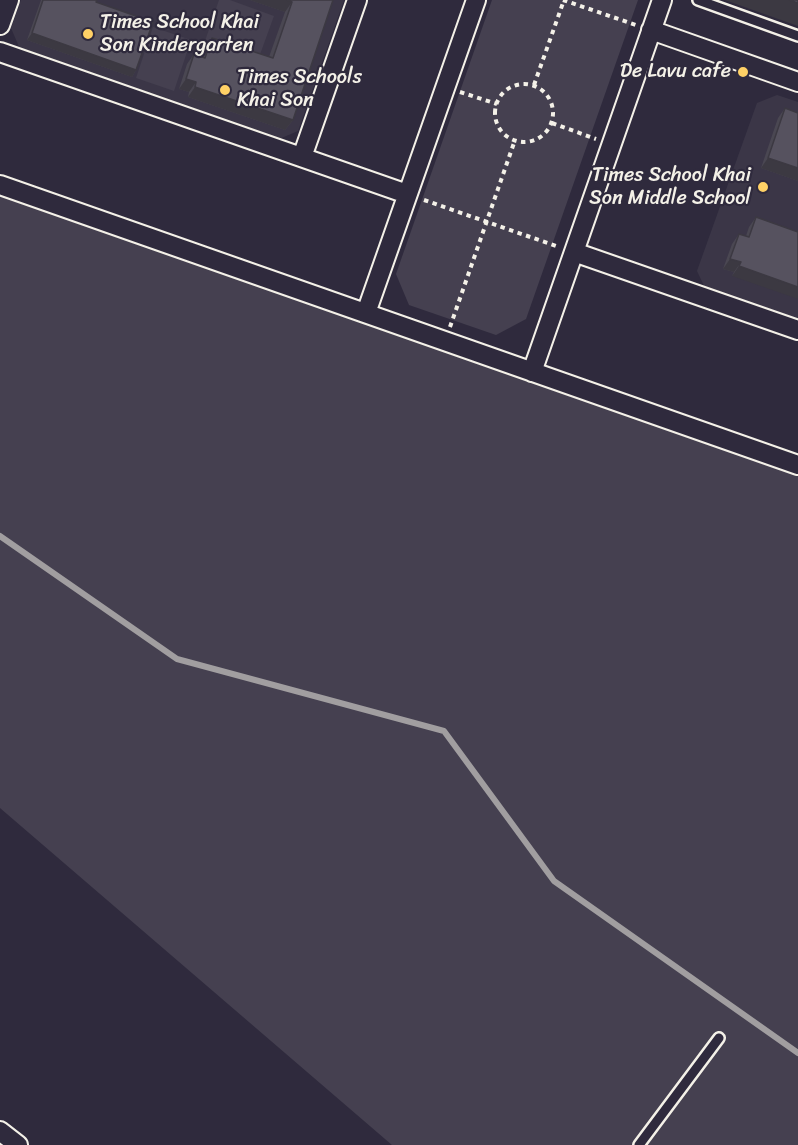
<!DOCTYPE html>
<html>
<head>
<meta charset="utf-8">
<style>
	body { margin:0 }
	canvas { display:block; background:#2f2a3d }
</style>
</head>
<body>
<canvas width="798" height="1145"></canvas>
<script>
const g = document.querySelector('canvas').getContext('2d');
g.lineJoin = 'round';
function fillPath(path, color) {
  g.fillStyle = color;
  g.fill(path, 'evenodd');
}
function strokePath(path, color, width, dash) {
  g.strokeStyle = color;
  g.lineWidth = width;
  g.lineCap = dash ? 'butt' : 'round';
  g.setLineDash(dash || []);
  g.stroke(path);
}
function drawText(font, color, halo, rows, align = 'center') {
  g.font = font + ' Sriracha,sans-serif';
  g.lineWidth = 4.5;
  g.setLineDash([]);
  g.textBaseline = 'middle';
  g.strokeStyle = halo;
  g.fillStyle = color;
  for (const [text, x, y, turn = 0] of rows) {
    g.save();
    g.translate(x, y);
    g.rotate((+turn || 0) * Math.PI / 180);
    g.textAlign = isNaN(turn) ? turn : align;
    if (halo) g.strokeText(text, 0, 0);
    g.fillText(text, 0, 0);
    g.restore();
  }
}
fillPath(new Path2D(`
	M 21,0 L 344,0 L 298,131 L 279,139 L 20,49 L 11,28 Z
	M 777,95 L 798,102 L 798,322 L 706,290 L 697,271 L 757,103 Z`), '#3b3647');
fillPath(new Path2D(`
	M 219,0 L 230,0 L 274,16 L 258,60 L 205,41 Z
	M 492,0 L 638,0 L 526,319 L 496,335 L 409,305 L 396,274 Z
	M 153,27 L 191,40 L 174,91 L 136,78 Z
	M 0,192 L 798,469 L 798,1145 L 392,1145 L 0,808 Z`), '#454050');
strokePath(new Path2D(`
	M 0,536 L 177,659 L 444,731 L 554,881 L 798,1053`), '#a19ea0', 6);
const lane = new Path2D(`
	M 698,0 L 798,36
	M 639,1145 L 719,1038`);
const street = new Path2D(`
	M 0,25 L 9,0
	M 651,30 L 798,82
	M 0,52 L 407,194
	M 302,157 L 357,0
	M 0,185 L 798,465
	M 574,252 L 798,330
	M 366,313 L 476,0
	M 532,372 L 662,0
	M 0,1131 L 18,1145`);
strokePath(lane, '#f4f1e8', 14);
strokePath(street, '#f4f1e8', 22);
strokePath(new Path2D(`
	M 563,0 L 636,25
	M495 113a29 29 0 1 1 58 0a29 29 0 1 1-58 0Z
	M 534,85 L 564,0
	M 460,92 L 497,104
	M 552,123 L 596,139
	M 424,200 L 559,247
	M 450,327 L 515,140`), '#f4f1e8', 4, [4.5, 4.5]);
strokePath(lane, '#2f2a3d', 9);
strokePath(street, '#2f2a3d', 18);
fillPath(new Path2D(`
	M 41,0 L 97,0 L 96,2 L 136,70 L 132,77 L 27,40 Z
	M 250,0 L 333,0 L 293,120 L 285,130 L 188,97 L 189,92 L 179,89 L 187,64 L 194,54 L 202,57 L 205,48 L 212,38 L 269,57 L 285,12 Z
	M 785,108 L 798,181 L 761,168 L 778,118 Z
	M 756,217 L 798,232 L 732,276 L 734,272 L 723,269 L 732,244 L 739,234 L 746,236 L 749,227 Z`), '#4a4752');
fillPath(new Path2D(`
	M 250,0 L 287,0 L 292,2 L 285,12 Z
	M 725,0 L 789,0 L 798,3 L 798,26 Z
	M 32,33 L 136,70 L 132,77 L 27,40 Z
	M 186,79 L 196,82 L 189,92 L 179,89 Z
	M 195,87 L 293,120 L 285,130 L 188,97 Z
	M 768,158 L 798,168 L 798,181 L 761,168 Z
	M 730,259 L 741,262 L 734,272 L 723,269 Z
	M 739,266 L 798,287 L 798,299 L 732,276 Z`), '#3c3942');
const building = new Path2D(`
	M 43,0 L 97,0 L 96,2 L 153,22 L 136,70 L 32,33 Z
	M 287,0 L 333,0 L 293,120 L 195,87 L 196,82 L 186,79 L 194,54 L 205,58 L 212,38 L 273,58 L 292,2 Z
	M 789,0 L 798,0 L 798,3 Z
	M 785,108 L 798,113 L 798,168 L 768,158 Z
	M 756,217 L 798,232 L 798,287 L 739,266 L 741,262 L 730,259 L 739,234 L 749,237 Z`);
fillPath(building, '#56525f');
strokePath(building, '#3c3942', 1.5);
for (const [x, y, r, color] of [
	[88,34,6,"#ffd166"],
	[743,72,6,"#ffd166"],
	[225,90,6,"#ffd166"],
	[763,187,6,"#ffd166"]
]) {
  const dot = new Path2D();
  dot.arc(x, y, r, 0, 2 * Math.PI);
  g.fillStyle = color;
  g.fill(dot);
  strokePath(dot, '#2f2a3d', 2);
}
drawText('20px', '#f4f1e8', '#2f2a3d', [
	["Times School Khai",100,23],
	["Son Kindergarten",100,46],
	["De Lavu cafe",731,72,"right"],
	["Times Schools",237,78],
	["Khai Son",237,101],
	["Times School Khai",751,176,"right"],
	["Son Middle School",751,199,"right"]
], 'left');
</script>
</body>
</html>
